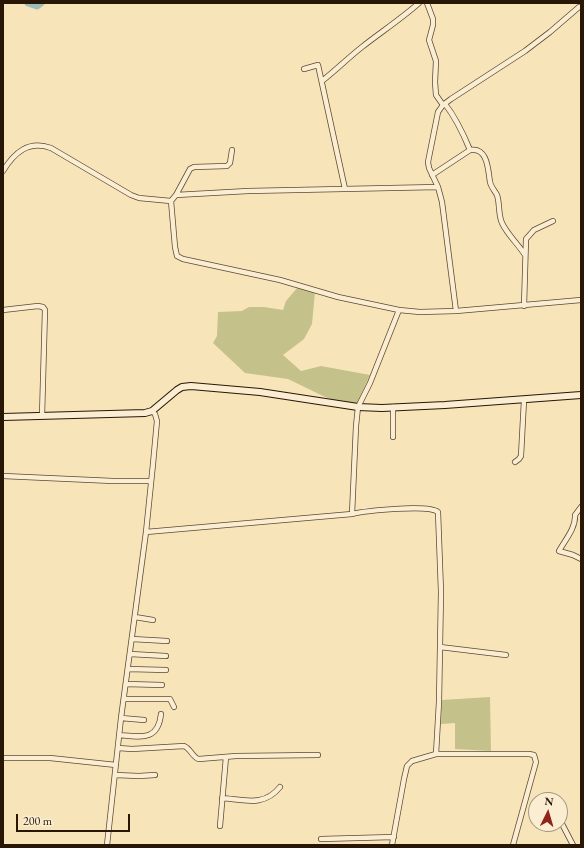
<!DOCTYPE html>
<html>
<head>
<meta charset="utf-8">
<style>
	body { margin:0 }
	#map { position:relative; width:584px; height:848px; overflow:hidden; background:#f7e4b9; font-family:"EB Garamond",serif }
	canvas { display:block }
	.frame { position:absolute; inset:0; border:4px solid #291706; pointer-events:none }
	.north { position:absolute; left:528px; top:792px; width:40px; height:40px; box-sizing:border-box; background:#faedd2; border:1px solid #a69780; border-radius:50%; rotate:5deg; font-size:11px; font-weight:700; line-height:16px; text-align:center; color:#291706 }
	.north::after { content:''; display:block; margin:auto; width:14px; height:18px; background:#8f2418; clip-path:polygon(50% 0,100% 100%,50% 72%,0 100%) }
	.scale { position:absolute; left:16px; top:814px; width:114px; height:18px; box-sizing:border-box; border:2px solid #291706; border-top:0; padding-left:5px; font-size:12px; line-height:14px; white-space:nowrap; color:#291706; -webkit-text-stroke:3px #faedd2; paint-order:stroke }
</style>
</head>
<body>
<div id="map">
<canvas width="584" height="848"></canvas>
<div class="frame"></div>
<div class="north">N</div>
<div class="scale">200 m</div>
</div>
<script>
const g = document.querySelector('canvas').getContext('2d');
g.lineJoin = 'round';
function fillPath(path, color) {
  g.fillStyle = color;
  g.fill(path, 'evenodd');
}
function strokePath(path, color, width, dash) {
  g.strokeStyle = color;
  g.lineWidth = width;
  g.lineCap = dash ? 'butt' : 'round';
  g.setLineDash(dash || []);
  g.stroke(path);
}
fillPath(new Path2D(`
	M 298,287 L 315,292 L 312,324 L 304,339 L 283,355 L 301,371 L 321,366 L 370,375 L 354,409 L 323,396 L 288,379 L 245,373 L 213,343 L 217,336 L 218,312 L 242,311 L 249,307 L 264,307 L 283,310 L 286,301 Z
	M 490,697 L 491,751 L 455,749 L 455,723 L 441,724 L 442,700 Z`), '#c4c28a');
strokePath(new Path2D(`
	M 28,3 L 37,6 L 41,3`), '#9fbdb8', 7);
const street = new Path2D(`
	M 427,3 L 433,19 L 433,25 L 429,40 L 436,61 L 435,82 L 436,95 L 443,105
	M 304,69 L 318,65 L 345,189
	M 322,81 C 336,70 348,58 362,47 C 381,32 401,19 419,3
	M 445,104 C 456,118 463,133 470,150
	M 232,150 L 230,163 L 227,166 L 194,167 L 190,169 L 176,195 L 171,201 L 175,247 L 177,256 L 183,259 L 280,280 L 338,297 L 399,310 L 420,312 L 456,311 L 581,300
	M 3,171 C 14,153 28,140 51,148 L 131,195 L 139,198 L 171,201
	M 432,175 L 470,150 C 488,147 488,170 490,182 C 491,187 495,191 497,195 C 500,204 498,214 502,223 C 507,234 518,244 525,255
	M 176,195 L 248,191 L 438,187
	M 524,306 L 526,239 L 534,230 L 553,221
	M 3,310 L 38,306 L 43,307 L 45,310 L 42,416
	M 399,310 L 370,383 L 358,407 L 356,426 L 352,514 C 365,511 428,504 438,512 L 441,592 L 439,702 L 436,754
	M 456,311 L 442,202 L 438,187 L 429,168 L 428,162 L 438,112 L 443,105 L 451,99 L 525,51 L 550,32 L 579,7
	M 393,407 L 393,437
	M 515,462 L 519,459 L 521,456 L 524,400
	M 3,476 L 113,481 L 151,481
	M 581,507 L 575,515 C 576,528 565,540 559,551 L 573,555 L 581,559
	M 146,532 L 352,514
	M 135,617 L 153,620
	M 132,639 L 167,641
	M 440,647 L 506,655
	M 130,654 L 166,656
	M 128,669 L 166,670
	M 126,684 L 162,685
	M 124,699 L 170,699 L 174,707
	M 121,718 L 144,720
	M 119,735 C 142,737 158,741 161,714
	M 118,748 L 132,749 L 184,746 C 191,749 193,758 199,759 L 236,756 L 318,755
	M 3,758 L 50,758 L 116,765
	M 115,775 L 139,776 L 155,775
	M 222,798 C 245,800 264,807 280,787
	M 560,820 L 573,845
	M 220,826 L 226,757
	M 321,839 L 394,837
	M 107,845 L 121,718 L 146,532 L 153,464 L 157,421 L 155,414 L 152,411
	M 392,845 L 404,779 L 407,766 L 412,761 L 436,754 L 529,754 L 534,755 L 536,762 L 513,845`);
const secondary = new Path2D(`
	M 3,417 L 145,413 L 152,411 L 177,390 L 182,387 L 191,386 L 260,392 L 358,407 L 382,408 L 445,405 L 581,395`);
strokePath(street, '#5c4a33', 6);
strokePath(secondary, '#291706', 8);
strokePath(street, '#faedd2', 4.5);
strokePath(secondary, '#faedd2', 6);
</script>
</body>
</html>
